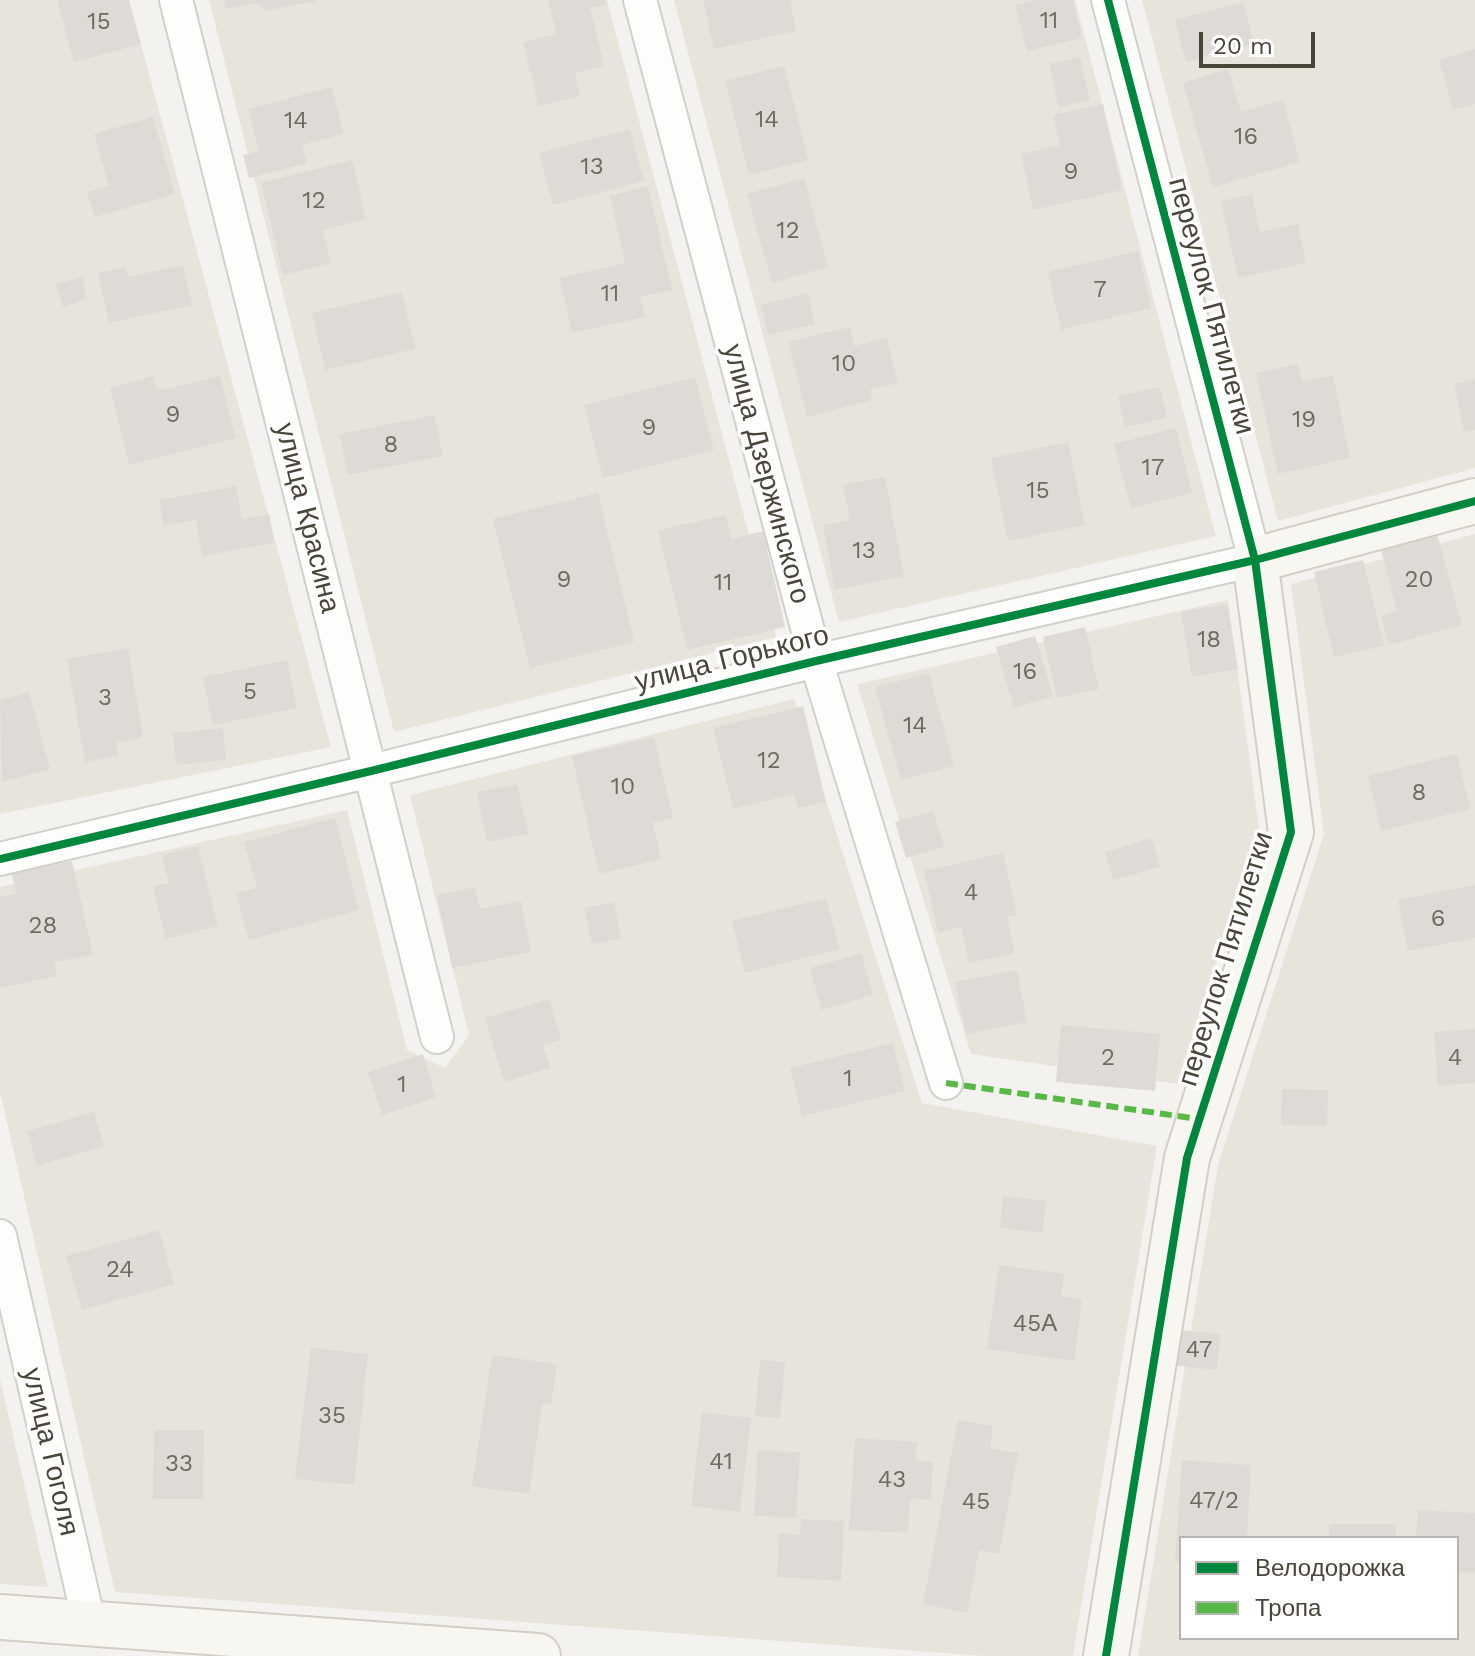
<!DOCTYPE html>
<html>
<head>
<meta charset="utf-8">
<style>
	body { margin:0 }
	#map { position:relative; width:1475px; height:1656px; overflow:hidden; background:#f4f2ee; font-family:"Work Sans",sans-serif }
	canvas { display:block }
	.legend { position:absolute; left:1179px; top:1536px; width:280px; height:104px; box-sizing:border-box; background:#fff; border:2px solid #b7b4b0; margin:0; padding:10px 14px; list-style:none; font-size:24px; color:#4b4439 }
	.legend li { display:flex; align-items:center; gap:16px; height:40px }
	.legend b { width:40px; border:2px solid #b7b4b0 }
	.scale { position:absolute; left:1199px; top:32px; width:116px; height:36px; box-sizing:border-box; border:4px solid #4b4439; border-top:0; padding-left:10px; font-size:24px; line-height:28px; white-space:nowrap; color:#4b4439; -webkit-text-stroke:6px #fff; paint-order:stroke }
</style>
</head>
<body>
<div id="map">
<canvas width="1475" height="1656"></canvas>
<ul class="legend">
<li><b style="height:10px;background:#00873e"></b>Велодорожка</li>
<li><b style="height:10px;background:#58b947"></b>Тропа</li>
</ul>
<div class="scale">20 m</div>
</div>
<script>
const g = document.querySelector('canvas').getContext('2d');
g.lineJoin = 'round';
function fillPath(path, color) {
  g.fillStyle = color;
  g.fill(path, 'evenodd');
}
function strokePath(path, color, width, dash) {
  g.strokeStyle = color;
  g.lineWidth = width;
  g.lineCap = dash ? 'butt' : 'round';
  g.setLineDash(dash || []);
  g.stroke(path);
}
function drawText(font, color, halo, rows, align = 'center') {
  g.font = font + ' "Work Sans",sans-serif';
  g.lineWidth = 7;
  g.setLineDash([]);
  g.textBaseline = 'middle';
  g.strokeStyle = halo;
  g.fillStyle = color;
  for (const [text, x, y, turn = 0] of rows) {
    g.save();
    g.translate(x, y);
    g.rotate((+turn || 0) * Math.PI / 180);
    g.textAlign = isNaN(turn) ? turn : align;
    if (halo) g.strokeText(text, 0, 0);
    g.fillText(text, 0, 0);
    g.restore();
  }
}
fillPath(new Path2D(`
	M 0,0 L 129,0 L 331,747 L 0,814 Z
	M 209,0 L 607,0 L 776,637 L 394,732 Z
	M 674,0 L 1075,0 L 1216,536 L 839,622 Z
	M 1142,0 L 1475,0 L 1475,468 L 1278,521 Z
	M 1475,534 L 1475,1656 L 1138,1656 L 1218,1165 L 1324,834 L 1291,584 ZM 1181,1538 L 1457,1538 L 1457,1638 L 1181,1638 Z
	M 1228,600 L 1259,829 L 1177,1084 L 971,1054 L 857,684 Z
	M 794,699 L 922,1103 L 1157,1146 L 1073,1656 L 984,1656 L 115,1592 L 0,1092 L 0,887 L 347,810 L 407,1050 L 445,1068 L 469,1035 L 410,795 Z
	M 0,1379 L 48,1587 L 0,1584 Z`), '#e7e4dc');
fillPath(new Path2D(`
	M 57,0 L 129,0 L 141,44 L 74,62 Z
	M 224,0 L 316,0 L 316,1 L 264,11 L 259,3 L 226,9 Z
	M 548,0 L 605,0 L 606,5 L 590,8 L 604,66 L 575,73 L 580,96 L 539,106 L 523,42 L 556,34 Z
	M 703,0 L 790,0 L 796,31 L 714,49 Z
	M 1036,0 L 1073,0 L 1082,38 L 1027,51 L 1015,5 Z
	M 1243,2 L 1254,44 L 1186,62 L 1175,20 Z
	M 1475,49 L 1475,104 L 1453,110 L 1439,60 Z
	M 1080,57 L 1090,100 L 1059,107 L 1049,64 Z
	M 784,66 L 808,160 L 749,175 L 725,81 Z
	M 1228,69 L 1241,112 L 1283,100 L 1300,162 L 1213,187 L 1183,83 Z
	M 332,87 L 344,134 L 302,145 L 307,163 L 249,178 L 243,155 L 259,151 L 248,109 Z
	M 1103,104 L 1122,190 L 1033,210 L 1021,154 L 1060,145 L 1053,115 Z
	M 153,117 L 175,194 L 95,217 L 87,192 L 109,186 L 94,134 Z
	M 630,129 L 644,181 L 553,205 L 539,153 Z
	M 352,160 L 366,219 L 323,230 L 331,263 L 283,275 L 261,183 Z
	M 804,178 L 828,267 L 772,283 L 747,194 Z
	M 648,186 L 672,290 L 640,297 L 645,317 L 572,333 L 560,278 L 625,263 L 610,196 Z
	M 1252,194 L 1260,232 L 1298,224 L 1306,263 L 1238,278 L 1221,201 Z
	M 1138,251 L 1151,308 L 1061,330 L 1048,272 Z
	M 183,265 L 192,305 L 109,323 L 98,273 L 126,267 L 128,277 Z
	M 82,277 L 87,299 L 63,307 L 56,284 Z
	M 402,292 L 415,349 L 325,370 L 312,313 Z
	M 808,293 L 815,324 L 768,335 L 761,305 Z
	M 850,327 L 854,346 L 887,338 L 898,383 L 870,390 L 872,400 L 807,417 L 788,342 Z
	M 1298,364 L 1302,382 L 1333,375 L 1350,458 L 1278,474 L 1256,373 Z
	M 153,376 L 157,391 L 220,376 L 236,438 L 129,465 L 110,388 Z
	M 695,377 L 714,450 L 603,478 L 584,405 Z
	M 1475,379 L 1475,430 L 1464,432 L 1454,384 Z
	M 1160,387 L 1167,418 L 1125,427 L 1118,396 Z
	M 434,415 L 443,456 L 348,475 L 340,434 Z
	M 1176,428 L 1192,493 L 1131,508 L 1114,444 Z
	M 1068,442 L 1085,525 L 1008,541 L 991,458 Z
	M 885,477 L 904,576 L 835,590 L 823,525 L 850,520 L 843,485 Z
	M 236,486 L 242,519 L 269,514 L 274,543 L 202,556 L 196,520 L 164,526 L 159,500 Z
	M 598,493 L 634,642 L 530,668 L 493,519 Z
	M 726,515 L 731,539 L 763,531 L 785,627 L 687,650 L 658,530 Z
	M 1437,533 L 1462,625 L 1389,645 L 1381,616 L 1397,611 L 1381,549 Z
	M 1363,560 L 1384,646 L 1334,657 L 1314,572 Z
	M 1227,604 L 1238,669 L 1192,677 L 1181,612 Z
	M 1085,627 L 1099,689 L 1057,698 L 1043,637 Z
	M 1035,636 L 1053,696 L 1014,708 L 996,647 Z
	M 128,648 L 143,737 L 116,743 L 118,756 L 85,762 L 67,659 Z
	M 287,660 L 297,708 L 213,725 L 203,677 Z
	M 929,673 L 954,766 L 901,780 L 875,687 Z
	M 29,692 L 50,769 L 2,782 L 0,700 Z
	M 803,706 L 826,802 L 798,808 L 794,794 L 733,809 L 713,728 Z
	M 223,728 L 226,760 L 176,765 L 173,733 Z
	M 654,737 L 673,818 L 653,823 L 661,859 L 599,874 L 572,756 Z
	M 1457,754 L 1470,809 L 1381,831 L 1368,776 Z
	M 517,784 L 528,834 L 487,842 L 477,792 Z
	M 933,811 L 944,847 L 906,858 L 895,822 Z
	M 335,818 L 359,910 L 249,940 L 236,893 L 257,888 L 244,842 Z
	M 1152,838 L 1160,867 L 1113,880 L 1105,852 Z
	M 198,846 L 218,926 L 166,939 L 153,887 L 169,883 L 162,855 Z
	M 1003,853 L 1017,915 L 1007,917 L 1015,953 L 969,963 L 961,927 L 938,933 L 924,871 Z
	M 72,861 L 93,955 L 54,962 L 57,976 L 0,988 L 0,897 L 16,894 L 12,874 Z
	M 1475,885 L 1475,938 L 1408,951 L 1398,900 Z
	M 475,887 L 480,909 L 521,901 L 531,952 L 452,968 L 437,895 Z
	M 826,898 L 839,949 L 745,973 L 732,921 Z
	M 614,902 L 621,939 L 592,944 L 584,908 Z
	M 861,953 L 873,995 L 822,1010 L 810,968 Z
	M 1017,970 L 1027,1022 L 966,1034 L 955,982 Z
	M 549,999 L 561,1040 L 543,1045 L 550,1068 L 504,1082 L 485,1018 Z
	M 1061,1025 L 1160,1034 L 1155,1091 L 1056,1082 Z
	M 1475,1029 L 1475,1083 L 1438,1086 L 1434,1032 Z
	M 893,1043 L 905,1091 L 802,1116 L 790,1068 Z
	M 423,1054 L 436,1098 L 382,1115 L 368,1072 Z
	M 1282,1089 L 1328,1090 L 1327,1126 L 1281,1125 Z
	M 94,1112 L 104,1146 L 37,1166 L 27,1131 Z
	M 1003,1196 L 1046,1201 L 1043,1233 L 1000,1228 Z
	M 159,1230 L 174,1284 L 82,1310 L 66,1256 Z
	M 999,1265 L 1064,1274 L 1061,1296 L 1082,1299 L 1074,1361 L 987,1349 Z
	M 1181,1330 L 1220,1334 L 1217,1370 L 1177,1366 Z
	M 311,1348 L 368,1354 L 354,1485 L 295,1479 Z
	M 492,1355 L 557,1364 L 551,1404 L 542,1403 L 529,1494 L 472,1486 Z
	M 760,1360 L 785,1362 L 780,1418 L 755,1416 Z
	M 702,1412 L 751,1418 L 740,1512 L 691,1506 Z
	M 958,1420 L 993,1426 L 990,1448 L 1018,1453 L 999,1554 L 979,1550 L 967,1613 L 923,1604 Z
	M 154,1430 L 204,1430 L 203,1499 L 153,1499 Z
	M 855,1438 L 917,1442 L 916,1461 L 933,1462 L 931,1500 L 910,1499 L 908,1533 L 849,1530 Z
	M 758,1450 L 800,1452 L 796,1518 L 754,1516 Z
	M 1182,1460 L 1251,1465 L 1247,1538 L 1181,1538 L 1181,1562 L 1175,1561 Z
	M 1418,1510 L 1475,1513 L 1475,1573 L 1457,1572 L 1457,1538 L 1416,1538 Z
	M 801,1519 L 844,1521 L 841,1581 L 777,1577 L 779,1533 L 800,1535 Z
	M 1329,1524 L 1396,1524 L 1396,1538 L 1329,1538 Z`), '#dedbd6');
const street = new Path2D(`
	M 176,0 L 437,1037
	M 640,0 L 816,661 L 946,1083
	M 0,859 L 371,771 L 816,661 L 1255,560 L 1108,0
	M 0,1236 L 89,1622`);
const secondary = new Path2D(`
	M 0,1617 L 538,1656
	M 1106,1656 L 1187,1158 L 1291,832 L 1255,560 L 1475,501`);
strokePath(street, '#d2d0cb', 36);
strokePath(secondary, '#d3cfc5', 48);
strokePath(street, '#fdfdfc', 32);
strokePath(secondary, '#f7f6f1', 44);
strokePath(new Path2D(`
	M 946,1083 L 1199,1119`), '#58b947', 6, [12, 6]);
strokePath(new Path2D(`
	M 0,859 L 371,771 L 816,661 L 1255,560 L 1475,501
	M 1106,1656 L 1187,1158 L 1291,832 L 1255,560 L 1108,0`), '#00873e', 8);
drawText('24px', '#706a61', null, [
	["11",1049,21],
	["15",99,22],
	["14",767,120],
	["14",296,121],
	["16",1246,137],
	["13",592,167],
	["9",1071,172],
	["12",314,201],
	["12",788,231],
	["7",1100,290],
	["11",610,294],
	["10",844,364],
	["9",173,415],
	["19",1304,420],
	["9",649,428],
	["8",391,445],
	["17",1153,468],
	["15",1038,491],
	["13",864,551],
	["9",564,580],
	["20",1419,580],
	["11",723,583],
	["18",1209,640],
	["16",1025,672],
	["5",250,692],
	["3",105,698],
	["14",915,726],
	["12",769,761],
	["10",623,787],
	["8",1419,793],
	["4",971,893],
	["6",1438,919],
	["28",43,926],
	["2",1108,1058],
	["4",1455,1058],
	["1",848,1079],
	["1",402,1085],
	["24",120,1270],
	["45А",1035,1324],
	["47",1199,1350],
	["35",332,1416],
	["41",721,1462],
	["33",179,1464],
	["43",892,1480],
	["47/2",1214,1501],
	["45",976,1502]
]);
drawText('28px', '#4b4439', '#fff', [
	["переулок Пятилетки",1211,306,75],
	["улица Дзержинского",766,474,75],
	["улица Красина",307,518,76],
	["улица Горького",732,659,-14],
	["переулок Пятилетки",1226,959,-73],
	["улица Гоголя",50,1452,77]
]);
</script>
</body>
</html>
